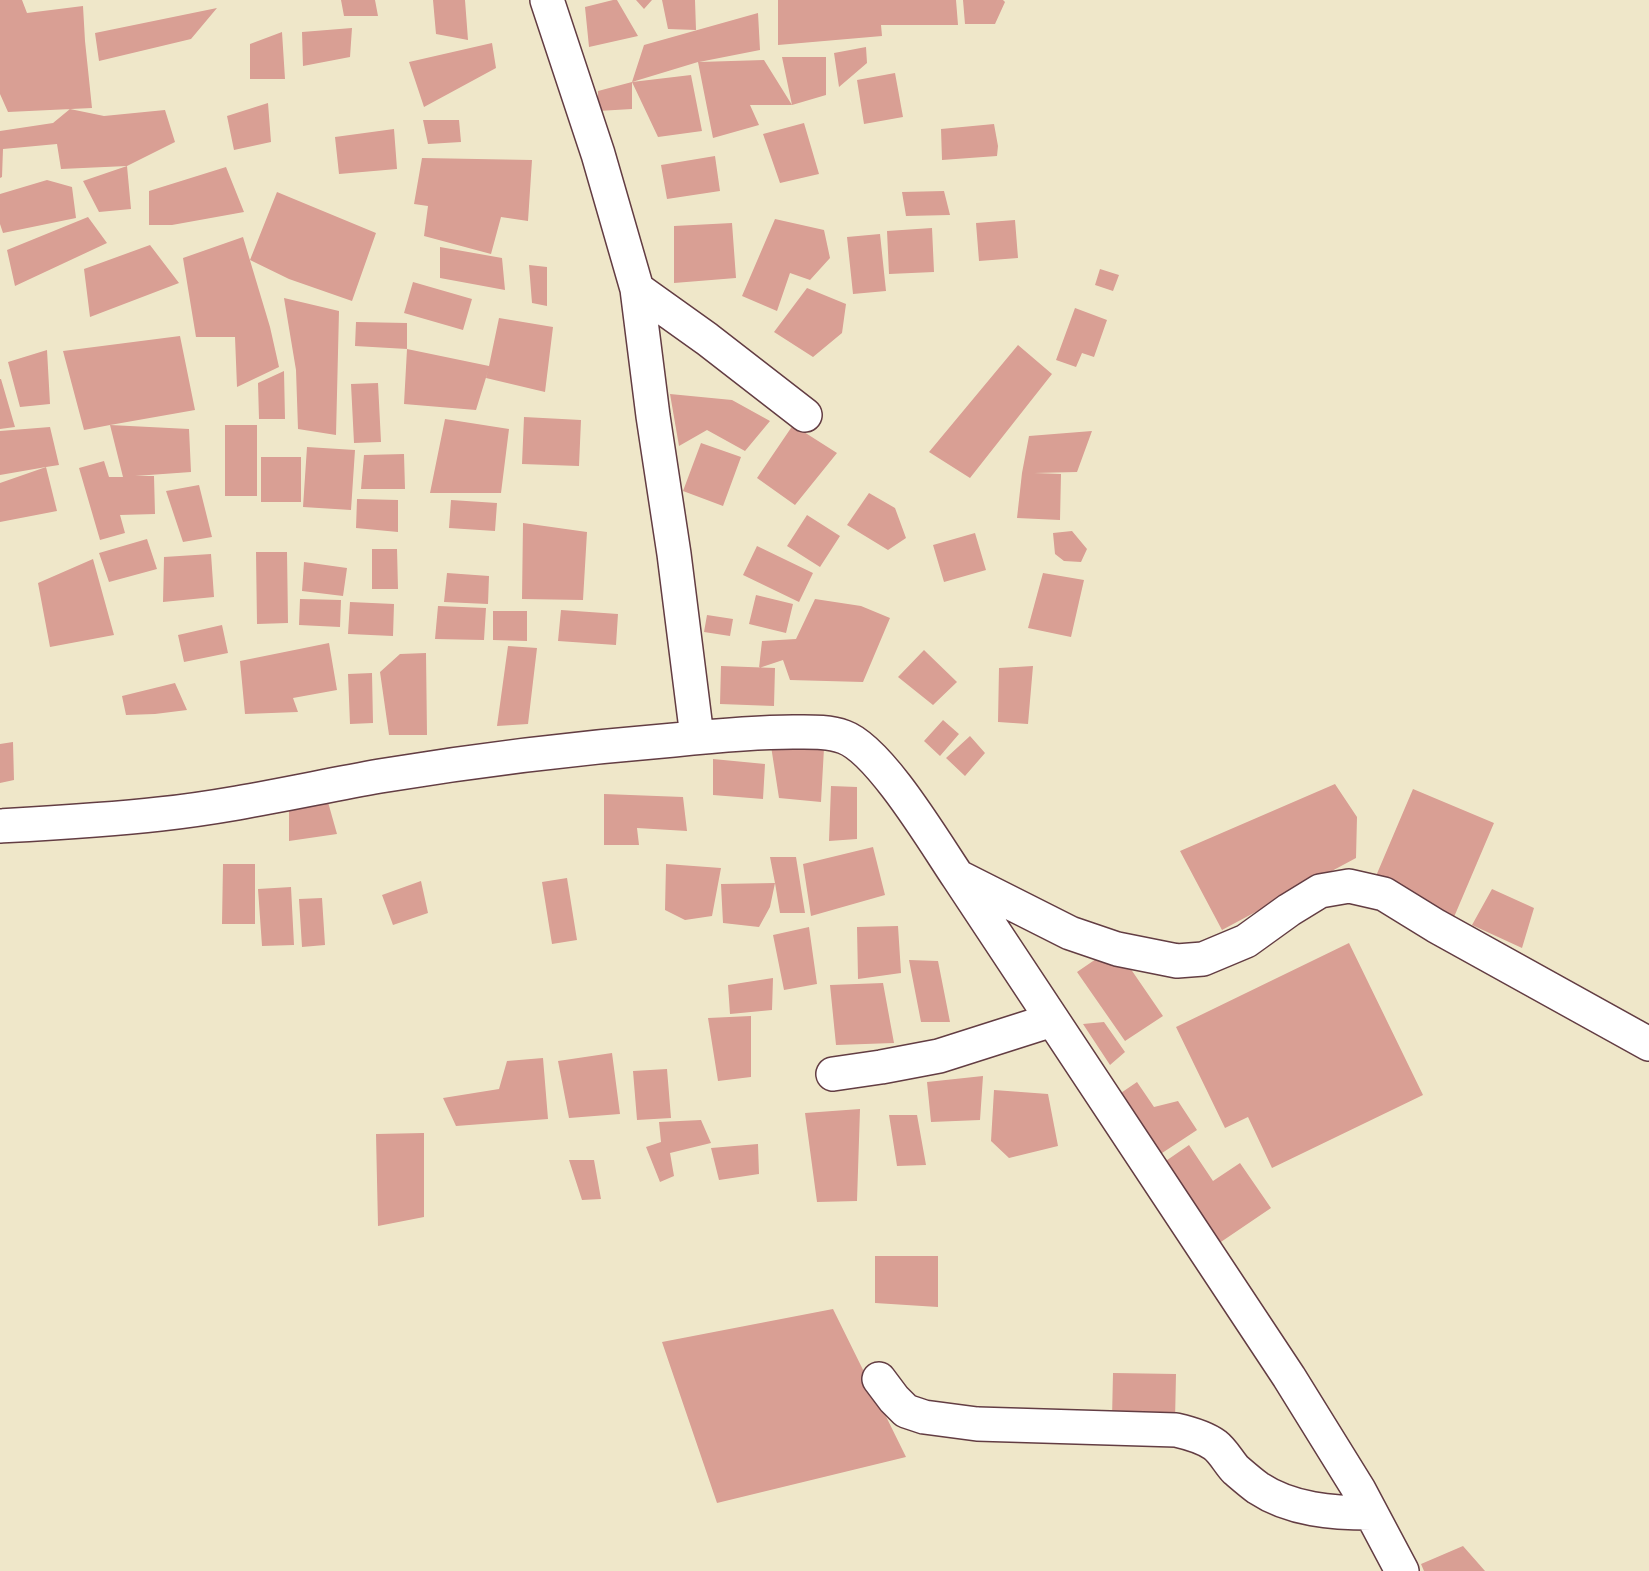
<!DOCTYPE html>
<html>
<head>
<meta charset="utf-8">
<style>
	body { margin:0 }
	canvas { display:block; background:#efe7c9 }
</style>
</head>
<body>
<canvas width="1649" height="1571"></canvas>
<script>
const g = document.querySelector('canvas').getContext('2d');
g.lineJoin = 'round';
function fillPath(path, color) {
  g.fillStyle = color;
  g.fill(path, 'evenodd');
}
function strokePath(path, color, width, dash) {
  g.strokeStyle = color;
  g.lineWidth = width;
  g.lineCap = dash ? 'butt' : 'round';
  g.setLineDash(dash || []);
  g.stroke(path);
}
fillPath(new Path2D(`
	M 0,0 L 22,0 L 27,13 L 83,6 L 85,41 L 92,108 L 8,112 L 0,94 Z
	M 341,0 L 375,0 L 378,16 L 344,16 Z
	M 433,0 L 465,0 L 468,40 L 436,34 Z
	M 613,0 L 617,0 L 638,36 L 589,47 L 585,7 Z
	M 636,0 L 652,0 L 644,9 Z
	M 662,0 L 695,0 L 696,30 L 668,29 Z
	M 778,0 L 956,0 L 958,25 L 881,25 L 882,36 L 778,45 Z
	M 963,0 L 1003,0 L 1005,2 L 995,24 L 965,24 Z
	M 217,8 L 191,39 L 99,61 L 95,33 Z
	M 758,13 L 760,50 L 699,62 L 764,60 L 792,105 L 782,57 L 826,57 L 826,95 L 792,105 L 750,105 L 759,125 L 713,138 L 698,62 L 632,82 L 691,75 L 702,131 L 658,137 L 632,82 L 644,45 Z
	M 352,28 L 350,57 L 303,66 L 302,32 Z
	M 282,32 L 285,79 L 250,79 L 250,44 Z
	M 492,43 L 496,68 L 424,107 L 409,62 Z
	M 866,47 L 867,63 L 839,87 L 834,53 Z
	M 895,73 L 903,117 L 864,124 L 857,80 Z
	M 632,82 L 632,109 L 598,111 L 598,91 Z
	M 268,103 L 271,142 L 234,150 L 227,116 Z
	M 70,109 L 104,116 L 165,110 L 175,142 L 127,166 L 131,209 L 99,212 L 83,181 L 127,166 L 61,169 L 57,144 L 3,149 L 2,177 L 0,178 L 0,131 L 53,123 Z
	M 423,120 L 459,120 L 461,142 L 428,144 Z
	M 804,123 L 819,174 L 780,183 L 763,134 Z
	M 994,124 L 998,146 L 997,156 L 942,160 L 941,129 Z
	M 394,129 L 397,169 L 339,174 L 335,137 Z
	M 715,156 L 720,191 L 667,199 L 661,165 Z
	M 422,158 L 532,160 L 528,221 L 501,217 L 491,254 L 424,236 L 428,206 L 414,204 Z
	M 226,167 L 244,212 L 172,225 L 149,225 L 149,191 Z
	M 47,180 L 72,187 L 76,218 L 3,233 L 0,224 L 0,194 Z
	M 944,191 L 950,215 L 906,216 L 902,192 Z
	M 277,192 L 376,233 L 352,301 L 289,279 L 250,260 Z
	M 88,217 L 107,243 L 15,286 L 7,250 Z
	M 775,219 L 824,230 L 830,258 L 810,280 L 790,273 L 777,311 L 742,296 Z
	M 1015,220 L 1018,258 L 979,261 L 976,223 Z
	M 732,223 L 736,278 L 674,283 L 674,226 Z
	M 932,228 L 934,272 L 889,274 L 887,231 Z
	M 880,234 L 886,291 L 853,294 L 847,237 Z
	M 243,237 L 270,327 L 279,367 L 237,387 L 235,337 L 196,337 L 183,258 Z
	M 150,245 L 179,283 L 90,317 L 84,269 Z
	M 440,247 L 502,258 L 505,290 L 440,278 Z
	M 529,265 L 547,267 L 547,306 L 532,303 Z
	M 1100,269 L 1119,275 L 1113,291 L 1095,285 Z
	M 413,282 L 472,299 L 463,330 L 404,313 Z
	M 807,288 L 846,304 L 842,333 L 813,357 L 774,332 Z
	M 284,298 L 339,311 L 336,435 L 298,429 L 296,370 Z
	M 1075,308 L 1107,320 L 1094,357 L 1082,353 L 1076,367 L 1056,360 Z
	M 499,318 L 553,327 L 545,392 L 486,378 L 488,371 L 476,410 L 404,404 L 407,349 L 489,366 Z
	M 356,322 L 407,323 L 407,349 L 355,346 Z
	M 180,336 L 195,410 L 110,425 L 189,429 L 191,472 L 135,476 L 154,476 L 155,514 L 120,515 L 125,533 L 100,540 L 79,468 L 104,461 L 109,477 L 123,477 L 110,425 L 84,430 L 63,351 Z
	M 1018,345 L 1052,374 L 970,478 L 929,452 Z
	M 47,350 L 50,404 L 20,407 L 8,362 Z
	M 284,371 L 285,419 L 259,419 L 258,383 Z
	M 0,379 L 1,379 L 15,427 L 0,429 Z
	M 378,383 L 381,442 L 354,443 L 351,384 Z
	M 670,394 L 732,400 L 770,421 L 745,451 L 707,430 L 679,446 Z
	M 524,417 L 581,420 L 579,466 L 522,464 Z
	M 445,419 L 509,429 L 501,493 L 430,493 Z
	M 225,425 L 257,425 L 257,496 L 225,496 Z
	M 793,425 L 837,453 L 795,505 L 757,478 Z
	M 50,427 L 59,465 L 46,467 L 57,511 L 0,522 L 0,483 L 46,467 L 0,475 L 0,431 Z
	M 1092,431 L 1077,472 L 1034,473 L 1061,474 L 1060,520 L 1017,518 L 1022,473 L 1029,436 Z
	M 701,443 L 741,457 L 723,506 L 683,491 Z
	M 307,447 L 355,450 L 351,510 L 303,507 Z
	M 404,454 L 405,489 L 361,489 L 364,455 Z
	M 261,457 L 301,457 L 301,502 L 261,502 Z
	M 199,485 L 212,537 L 183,542 L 166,491 Z
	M 869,493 L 895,508 L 906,538 L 888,550 L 847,525 Z
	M 357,499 L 398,500 L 398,532 L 356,528 Z
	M 451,500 L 497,503 L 495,531 L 449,528 Z
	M 807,515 L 840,536 L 820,567 L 787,546 Z
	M 523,523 L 587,532 L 583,600 L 522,599 Z
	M 1072,531 L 1087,549 L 1081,562 L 1064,561 L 1055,554 L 1053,533 Z
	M 975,533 L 986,570 L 944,582 L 933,545 Z
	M 147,539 L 157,569 L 109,582 L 99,553 Z
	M 757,546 L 813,573 L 799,602 L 743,575 Z
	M 372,549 L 397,549 L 398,589 L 372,589 Z
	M 256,552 L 287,552 L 288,623 L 257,624 Z
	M 211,554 L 214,597 L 163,602 L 164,557 Z
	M 93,559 L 114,635 L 50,647 L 38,583 Z
	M 304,562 L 347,568 L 343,596 L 302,591 Z
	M 447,573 L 489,576 L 488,604 L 444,602 Z
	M 1043,573 L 1084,580 L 1071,637 L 1028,628 Z
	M 756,595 L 793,604 L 786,633 L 749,624 Z
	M 300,599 L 341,600 L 340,627 L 299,625 Z
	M 815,599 L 861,606 L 890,618 L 863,682 L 790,680 L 783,660 L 759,668 L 762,641 L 796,639 Z
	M 350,602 L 394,604 L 393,636 L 348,634 Z
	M 438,606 L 486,608 L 484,640 L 435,639 Z
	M 561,610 L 618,614 L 616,645 L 558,641 Z
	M 493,611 L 527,611 L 527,641 L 493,640 Z
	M 707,615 L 733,619 L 730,636 L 704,632 Z
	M 222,625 L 228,653 L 184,662 L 178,635 Z
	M 329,643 L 337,690 L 293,698 L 298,712 L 245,714 L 240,661 Z
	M 508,646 L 537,648 L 528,724 L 497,726 Z
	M 924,650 L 957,682 L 933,705 L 898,677 Z
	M 426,653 L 427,735 L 389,735 L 380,672 L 400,654 Z
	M 721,666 L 775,668 L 774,706 L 720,704 Z
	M 1033,666 L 1028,724 L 998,722 L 999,668 Z
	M 372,673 L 373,723 L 350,724 L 348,674 Z
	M 175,683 L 187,710 L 155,714 L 126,715 L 122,696 Z
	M 943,720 L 959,734 L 940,756 L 924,741 Z
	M 970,736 L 985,753 L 965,776 L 946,758 Z
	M 13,742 L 14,780 L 0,783 L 0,744 Z
	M 771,746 L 824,748 L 821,802 L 779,798 Z
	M 713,759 L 765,764 L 763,799 L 713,795 Z
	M 1335,784 L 1357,817 L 1356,858 L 1222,930 L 1180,851 Z
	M 831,786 L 857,787 L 857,839 L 829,841 Z
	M 1413,789 L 1494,823 L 1454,917 L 1373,883 Z
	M 604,794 L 683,797 L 687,831 L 637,828 L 639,845 L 604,845 Z
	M 326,795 L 337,834 L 289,841 L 289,803 Z
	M 873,847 L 885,895 L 811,916 L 803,864 Z
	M 770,857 L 796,857 L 805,913 L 780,913 L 775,883 L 770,907 L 759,927 L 723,923 L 721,884 L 775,883 Z
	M 223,864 L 255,864 L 255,924 L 222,924 Z
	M 666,864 L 721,868 L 712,916 L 685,920 L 665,910 Z
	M 567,878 L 577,940 L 552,944 L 542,882 Z
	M 421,881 L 428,913 L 393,925 L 382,895 Z
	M 291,887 L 294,945 L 262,946 L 258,889 Z
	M 1492,889 L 1534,908 L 1522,948 L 1472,925 Z
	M 322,898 L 325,945 L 302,947 L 299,899 Z
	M 898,926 L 901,973 L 858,979 L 857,927 Z
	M 809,927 L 817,984 L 784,990 L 773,935 Z
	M 1349,943 L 1423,1095 L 1272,1168 L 1248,1117 L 1225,1128 L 1176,1027 Z
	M 1115,946 L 1163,1016 L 1125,1041 L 1077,972 Z
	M 909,960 L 938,961 L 950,1022 L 921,1022 Z
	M 773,978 L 772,1010 L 730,1014 L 728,985 Z
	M 883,983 L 894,1043 L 836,1045 L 830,985 Z
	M 751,1016 L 751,1077 L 718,1081 L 708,1018 Z
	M 1104,1022 L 1125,1052 L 1110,1065 L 1083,1024 Z
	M 612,1053 L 620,1114 L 569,1118 L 558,1061 Z
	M 543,1058 L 548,1119 L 456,1126 L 443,1098 L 499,1089 L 507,1061 Z
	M 667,1069 L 671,1118 L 637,1120 L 633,1071 Z
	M 983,1076 L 980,1120 L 931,1122 L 927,1082 Z
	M 1137,1082 L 1154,1107 L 1178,1101 L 1197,1130 L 1156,1157 L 1115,1097 Z
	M 994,1090 L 1048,1094 L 1058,1146 L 1009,1158 L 991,1141 Z
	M 860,1109 L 857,1201 L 817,1202 L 805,1113 Z
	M 889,1115 L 917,1115 L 926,1165 L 897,1166 Z
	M 701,1120 L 711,1143 L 670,1153 L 674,1176 L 660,1182 L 646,1147 L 661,1142 L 659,1122 Z
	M 424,1133 L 424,1217 L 378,1226 L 376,1134 Z
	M 758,1144 L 759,1174 L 719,1180 L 711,1148 Z
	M 1189,1145 L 1213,1181 L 1240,1163 L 1271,1208 L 1212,1248 L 1157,1167 Z
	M 569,1160 L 594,1160 L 601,1199 L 582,1200 Z
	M 875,1256 L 938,1256 L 938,1307 L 875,1303 Z
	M 833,1309 L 906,1457 L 717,1503 L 662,1342 Z
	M 1113,1373 L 1176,1374 L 1175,1421 L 1112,1419 Z
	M 1463,1546 L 1485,1571 L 1424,1571 L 1421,1564 Z`), '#d99f94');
const minor = new Path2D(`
	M 547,0 L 598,154 L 637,289 L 653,416 L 674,554 L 697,737
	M 637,289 L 707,339 L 805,415
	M 0,826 C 53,823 107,820 160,814 C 235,806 307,789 380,776 C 477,760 576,748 674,740 C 713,736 753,732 793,732 C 810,732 828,731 844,737 C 880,750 935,843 958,877 L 1289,1377 L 1359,1490 L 1402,1571
	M 959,877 L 1070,933 L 1117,949 L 1177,961 L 1203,959 L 1246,941 L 1289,910 L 1320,891 L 1349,886 L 1384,894 L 1436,926 L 1649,1044
	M 833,1074 L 881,1067 L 939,1056 L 1052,1020
	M 879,1379 L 894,1399 L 906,1411 L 924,1417 L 977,1424 L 1176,1430 C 1189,1433 1204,1437 1215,1445 C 1224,1452 1229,1463 1236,1470 C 1243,1476 1251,1483 1258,1488 C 1291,1510 1333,1513 1371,1513`);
strokePath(minor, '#633d43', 36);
strokePath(minor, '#fff', 33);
</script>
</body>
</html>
